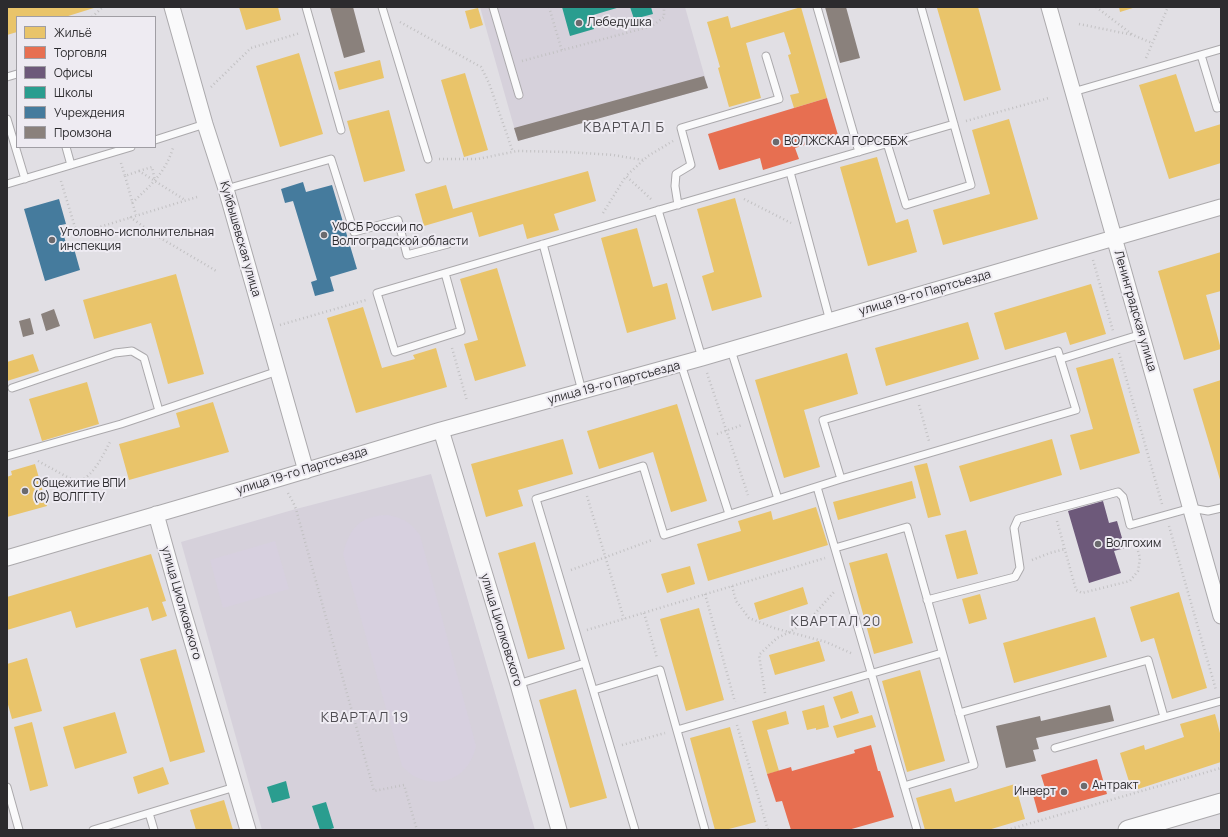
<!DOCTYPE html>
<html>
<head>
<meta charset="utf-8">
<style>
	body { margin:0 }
	#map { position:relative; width:1228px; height:837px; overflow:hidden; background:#e1dfe4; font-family:Manrope,sans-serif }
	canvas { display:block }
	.frame { position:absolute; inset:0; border:8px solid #2c2b2e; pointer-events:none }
	.legend { position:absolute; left:16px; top:16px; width:140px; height:132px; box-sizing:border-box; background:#eeebf2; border:1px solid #a09ea4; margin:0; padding:5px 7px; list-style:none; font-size:12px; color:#2c2b2e }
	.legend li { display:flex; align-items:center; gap:8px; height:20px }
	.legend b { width:20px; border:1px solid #a09ea4 }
</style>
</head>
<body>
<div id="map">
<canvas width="1228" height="837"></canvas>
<div class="frame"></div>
<ul class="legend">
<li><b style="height:11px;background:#e9c46a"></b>Жильё</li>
<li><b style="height:11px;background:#e76f51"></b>Торговля</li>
<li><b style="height:11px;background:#6d597a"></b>Офисы</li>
<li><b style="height:11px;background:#2a9d8f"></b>Школы</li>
<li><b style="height:11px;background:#457b9d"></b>Учреждения</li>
<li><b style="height:11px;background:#8a817c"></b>Промзона</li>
</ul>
</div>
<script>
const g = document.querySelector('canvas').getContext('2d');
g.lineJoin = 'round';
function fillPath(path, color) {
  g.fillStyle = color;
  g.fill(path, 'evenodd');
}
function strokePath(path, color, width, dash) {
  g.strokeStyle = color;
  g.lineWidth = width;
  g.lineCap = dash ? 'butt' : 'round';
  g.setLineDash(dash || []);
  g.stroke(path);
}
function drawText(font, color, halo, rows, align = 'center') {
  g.font = font + ' Manrope,sans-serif';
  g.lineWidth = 4;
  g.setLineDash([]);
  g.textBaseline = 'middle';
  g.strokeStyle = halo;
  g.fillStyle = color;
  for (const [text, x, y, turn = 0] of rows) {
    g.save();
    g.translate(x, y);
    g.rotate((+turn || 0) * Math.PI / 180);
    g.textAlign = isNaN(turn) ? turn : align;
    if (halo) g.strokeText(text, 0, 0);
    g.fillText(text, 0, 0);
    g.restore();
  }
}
fillPath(new Path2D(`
	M 480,7 L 685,7 L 708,88 L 518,141 Z
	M 431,474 L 535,830 L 262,830 L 181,542 L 296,509 Z`), '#d6d1db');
fillPath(new Path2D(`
	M 388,515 C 405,519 410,522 420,535 L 476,746 C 475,750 474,754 472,758 C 462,781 435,788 414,776 C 410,774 406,770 402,766 L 343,554 C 350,527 360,516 388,515 Z
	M 275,541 L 289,589 L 223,608 L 210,560 Z`), '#d7d0df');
fillPath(new Path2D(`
	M 7,7 L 97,7 L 65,17 L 17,17 L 17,32 L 7,35 Z
	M 239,7 L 278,7 L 281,20 L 246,30 Z
	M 801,7 L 827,98 L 794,108 L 790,95 L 799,93 L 788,55 L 791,54 L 784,32 L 746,43 L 761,98 L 729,107 L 718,68 L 720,67 L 707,22 L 728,16 L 731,28 Z
	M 941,7 L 978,7 L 1001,90 L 964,101 L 937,8 Z
	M 1119,7 L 1136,7 L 1120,12 Z
	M 478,8 L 483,25 L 470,29 L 465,11 Z
	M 299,53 L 323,134 L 280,147 L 256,66 Z
	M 380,60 L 384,78 L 339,90 L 334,72 Z
	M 465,73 L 488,150 L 464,157 L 441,80 Z
	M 1176,74 L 1195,132 L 1221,124 L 1221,163 L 1169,179 L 1139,85 Z
	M 389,110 L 405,171 L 364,182 L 347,121 Z
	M 1009,119 L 1038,219 L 943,245 L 933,210 L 990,194 L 972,130 Z
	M 877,157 L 896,223 L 908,219 L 917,252 L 868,266 L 840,167 Z
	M 588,171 L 596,201 L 554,214 L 559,230 L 527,239 L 523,224 L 479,237 L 472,212 L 424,226 L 415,194 L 446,185 L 453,209 Z
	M 735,198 L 762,297 L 712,311 L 702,276 L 714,272 L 697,209 Z
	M 637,228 L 653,287 L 667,283 L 676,319 L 627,333 L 601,238 Z
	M 1221,252 L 1221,291 L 1206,295 L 1221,349 L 1184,360 L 1158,271 Z
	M 497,268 L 526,366 L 475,381 L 464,344 L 478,340 L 460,279 Z
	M 176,274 L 204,374 L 168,384 L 151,323 L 94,339 L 83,300 Z
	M 1091,284 L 1106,334 L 1070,345 L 1066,332 L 1005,350 L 994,313 Z
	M 363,307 L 382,368 L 415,359 L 413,355 L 436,348 L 447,387 L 356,413 L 327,318 Z
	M 968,322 L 979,359 L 886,386 L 875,348 Z
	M 847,353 L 858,394 L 804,410 L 820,467 L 784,478 L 755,380 Z
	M 33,354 L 39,371 L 7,381 L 7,362 Z
	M 1113,358 L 1140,453 L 1080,470 L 1070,435 L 1093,429 L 1076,368 Z
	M 1221,380 L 1221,483 L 1193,389 Z
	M 87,382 L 99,424 L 42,441 L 29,399 Z
	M 213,402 L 229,452 L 129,480 L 119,444 L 180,427 L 176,413 Z
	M 677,404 L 707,501 L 671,512 L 653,452 L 599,469 L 587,431 Z
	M 563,439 L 573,474 L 518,490 L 523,506 L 486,517 L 471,464 Z
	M 1052,439 L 1062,475 L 970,502 L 959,466 Z
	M 927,463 L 941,515 L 928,518 L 914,466 Z
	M 35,464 L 47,506 L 7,517 L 7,477 L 12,475 L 11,471 Z
	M 912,481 L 916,498 L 838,520 L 833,502 Z
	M 816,507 L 828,545 L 708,581 L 697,544 L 741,531 L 738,521 L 771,511 L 773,520 Z
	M 966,530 L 978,574 L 957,579 L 945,535 Z
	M 535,542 L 565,649 L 528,659 L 498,553 Z
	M 887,553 L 913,643 L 874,654 L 849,563 Z
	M 151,554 L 166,601 L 162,602 L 167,616 L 152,621 L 148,607 L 76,628 L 71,611 L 7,630 L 7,597 Z
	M 690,566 L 695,584 L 667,593 L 661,574 Z
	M 803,587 L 808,604 L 759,620 L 754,603 Z
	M 1179,592 L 1207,688 L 1172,699 L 1154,638 L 1141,642 L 1130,607 Z
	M 980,594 L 987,619 L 969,624 L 962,599 Z
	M 699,608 L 724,700 L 686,711 L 660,619 Z
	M 1095,617 L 1107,657 L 1014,683 L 1003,643 Z
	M 819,641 L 825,661 L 775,675 L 769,655 Z
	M 176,649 L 205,752 L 170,762 L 140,659 Z
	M 27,658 L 42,711 L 12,719 L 7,701 L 7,664 Z
	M 920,670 L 945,761 L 907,772 L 882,681 Z
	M 576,689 L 607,798 L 570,808 L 539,700 Z
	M 852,691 L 859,713 L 841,719 L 833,697 Z
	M 824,705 L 829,727 L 816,730 L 816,728 L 807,730 L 802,711 Z
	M 786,711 L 789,724 L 767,730 L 779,771 L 767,774 L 752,721 Z
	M 115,712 L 127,753 L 75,769 L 63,727 Z
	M 1215,714 L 1221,737 L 1221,762 L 1132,791 L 1120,753 L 1144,745 L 1145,750 L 1184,737 L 1180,724 Z
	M 872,715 L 876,727 L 837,738 L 833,726 Z
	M 32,722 L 48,786 L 30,791 L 14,727 Z
	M 730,727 L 756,822 L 725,830 L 715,830 L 690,738 Z
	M 163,767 L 169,784 L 138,794 L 133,777 Z
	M 1015,784 L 1025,819 L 988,830 L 925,830 L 916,798 L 951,788 L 955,802 Z
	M 224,800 L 233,830 L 196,830 L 190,810 Z`), '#e9c46a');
fillPath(new Path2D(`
	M 827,98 L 838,135 L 795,148 L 799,159 L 763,170 L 760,158 L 719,170 L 708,134 Z
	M 871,745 L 878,771 L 880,771 L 894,817 L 848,830 L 791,830 L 782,801 L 776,802 L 767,774 L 791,767 L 792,771 L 855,753 L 854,750 Z
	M 1097,759 L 1107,794 L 1038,813 L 1033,795 L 1046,791 L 1041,775 Z`), '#e76f51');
fillPath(new Path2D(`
	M 1103,501 L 1109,523 L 1117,521 L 1125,548 L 1114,551 L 1121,573 L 1089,583 L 1068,511 Z`), '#6d597a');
fillPath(new Path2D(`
	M 562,7 L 620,7 L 590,16 L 594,29 L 570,36 Z
	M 630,7 L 651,7 L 653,14 L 634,19 Z
	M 286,781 L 290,798 L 272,803 L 267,787 Z
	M 326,802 L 334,828 L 328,830 L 320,830 L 312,806 Z`), '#2a9d8f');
fillPath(new Path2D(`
	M 303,182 L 306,192 L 332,185 L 357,269 L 330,277 L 334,291 L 315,296 L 311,282 L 317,280 L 293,201 L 285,203 L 281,189 Z
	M 59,199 L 66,224 L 61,225 L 67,247 L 73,245 L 80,270 L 45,281 L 24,209 Z`), '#457b9d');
fillPath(new Path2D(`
	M 330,7 L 353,7 L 365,52 L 344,58 Z
	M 825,7 L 846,7 L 860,58 L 840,63 Z
	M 704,76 L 708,88 L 518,141 L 514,128 Z
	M 54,309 L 60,326 L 46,331 L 41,314 Z
	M 30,318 L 34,334 L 23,337 L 19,321 Z
	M 1110,705 L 1114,721 L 1036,738 L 1039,749 L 1033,750 L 1036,761 L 1006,768 L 996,726 L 1040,716 L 1041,721 Z`), '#8a817c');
const service = new Path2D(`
	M 306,7 L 341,130
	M 382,7 L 428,159
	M 493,7 L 519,95
	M 817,7 L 859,152
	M 1201,55 L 1217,108 L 1221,107
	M 7,77 L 17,74
	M 1073,92 L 1221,49
	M 7,119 L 25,179
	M 155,140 L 205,124
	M 887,143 L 906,205 L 971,185 L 921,7
	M 66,147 L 71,165
	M 790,172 L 830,321
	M 7,184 L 131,147
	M 226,189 L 331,159 L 354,232 L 398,220 L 407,255 L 448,244
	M 678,205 L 675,186 L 676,174 L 691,165 L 681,128 L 779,99 L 766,56
	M 658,210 L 702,358
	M 543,244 L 582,391
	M 445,273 L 461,331 L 395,352 L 377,293 C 569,236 762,180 954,124
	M 731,350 L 778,499
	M 1061,359 L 1142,334
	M 681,364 L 729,514
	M 12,388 L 115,353 L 132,351 L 144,358 L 159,411
	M 7,456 L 121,424 L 278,371
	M 817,487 L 917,830
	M 835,548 L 907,527 L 974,765 L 904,786
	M 927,600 L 1015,577 L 1020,568 L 1014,528 L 1018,519 L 1118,492 L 1123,497 L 1130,525 L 1191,508 L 1208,511 L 1221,508
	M 518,684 L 585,663
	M 594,690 L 660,670 L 705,830
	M 959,713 L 1148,660 L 1164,717
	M 677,730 L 942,653
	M 1055,748 L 1221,701
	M 7,787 L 19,830
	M 149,813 L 154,830
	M 93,830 L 235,787
	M 635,830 L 536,499 L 643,466 L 664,535 L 841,479 L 1076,410 L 1058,351 L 823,420 L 841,479`);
const minor = new Path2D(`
	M 172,7 L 205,124 L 226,189 L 306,471
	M 1049,7 L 1221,616
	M 441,430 L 518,684 L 559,830
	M 156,514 L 183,611 L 248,830
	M 7,558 L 281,478 L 441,430 L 702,358 L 1114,238 L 1221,207`);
const tertiary = new Path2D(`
	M 1128,830 L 1221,803`);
strokePath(service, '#aba9ac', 9);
strokePath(minor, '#aba9ac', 17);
strokePath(tertiary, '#aba9ac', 21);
strokePath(new Path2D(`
	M 549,7 L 562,51
	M 1096,7 L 1133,35 L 1152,43
	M 92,17 L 103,7
	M 400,22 L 481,67 L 489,83 L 513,152
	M 1079,24 L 1133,35
	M 1146,58 L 1168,7
	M 522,61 L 652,26 L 664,17 L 664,7
	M 211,87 L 251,48 L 300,33
	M 966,121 L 1049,98
	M 439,159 L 478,159 L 517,151 L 568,152 L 613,155 L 643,160
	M 121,163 L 125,176 L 139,171 L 185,200
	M 139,171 L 152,167 L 155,181
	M 125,176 L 136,215
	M 61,181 L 77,234 L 197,197
	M 651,199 L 626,176 L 648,156 L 673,141
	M 744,199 L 791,223
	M 132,203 C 151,185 165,173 173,148
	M 603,213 L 626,176
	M 130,217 L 157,236 L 218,272
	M 1093,260 L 1113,331
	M 280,325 L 366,300
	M 452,348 L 467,401
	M 1119,353 L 1162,504
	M 707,373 L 748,495
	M 919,405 L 929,441
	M 717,434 L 742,425
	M 38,461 L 69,478 L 78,482 C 94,476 103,455 111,440
	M 288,493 L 293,502 L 296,509 L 374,791 L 404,785 L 417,830
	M 587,496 L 624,619
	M 1057,521 L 1076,590 L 1082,593 L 1130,581 L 1138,571 L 1140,558 L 1134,537
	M 1169,526 L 1216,690
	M 1032,560 L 1050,553 L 1065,549
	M 571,570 L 652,540
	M 732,586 L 736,601 L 749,618 L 774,628 L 826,642 L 853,654
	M 705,594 L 735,702
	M 644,613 L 657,658
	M 587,630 L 825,558
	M 765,693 L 759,655 L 777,638 L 790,632 L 811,618 L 834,592
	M 737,725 L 768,830
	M 622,745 L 665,733
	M 1007,830 L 1221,768`), '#c2c1c3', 2.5, [1, 3]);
strokePath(service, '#fafafb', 7);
strokePath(minor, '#fafafb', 15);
strokePath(tertiary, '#fafafb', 19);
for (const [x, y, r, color] of [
	[579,23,4,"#6b6a6e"],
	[776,142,4,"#6b6a6e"],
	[324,235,4,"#6b6a6e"],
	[52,240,4,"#6b6a6e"],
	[25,491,4,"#6b6a6e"],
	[1098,544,4,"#6b6a6e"],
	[1084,786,4,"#6b6a6e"],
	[1064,792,4,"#6b6a6e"]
]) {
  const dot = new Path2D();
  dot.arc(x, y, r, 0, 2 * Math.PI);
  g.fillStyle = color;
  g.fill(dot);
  strokePath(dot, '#eeebf2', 1.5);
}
drawText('12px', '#2c2b2e', '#eeebf2', [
	["Лебедушка",587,23],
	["ВОЛЖСКАЯ ГОРСББЖ",784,142],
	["УФСБ России по",332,228],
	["Волгоградской области",332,242],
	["Уголовно-исполнительная",60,233],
	["инспекция",60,247],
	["Общежитие ВПИ",33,484],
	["(Ф) ВОЛГГТУ",33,498],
	["Волгохим",1106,544],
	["Антракт",1092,786],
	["Инверт",1056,792,"right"]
], 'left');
drawText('12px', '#2c2b2e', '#eeebf2', [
	["Куйбышевская улица",240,239,74],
	["улица 19-го Партсъезда",925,293,-16],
	["Ленинградская улица",1135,311,74],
	["улица 19-го Партсъезда",614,383,-15],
	["улица 19-го Партсъезда",302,471,-17],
	["улица Циолковского",181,603,74],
	["улица Циолковского",501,630,73]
]);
g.letterSpacing = '1px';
drawText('14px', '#4f4d52', '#eeebf2', [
	["КВАРТАЛ Б",624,128],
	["КВАРТАЛ 20",836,622],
	["КВАРТАЛ 19",365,718]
]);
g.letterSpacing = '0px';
</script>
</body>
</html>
